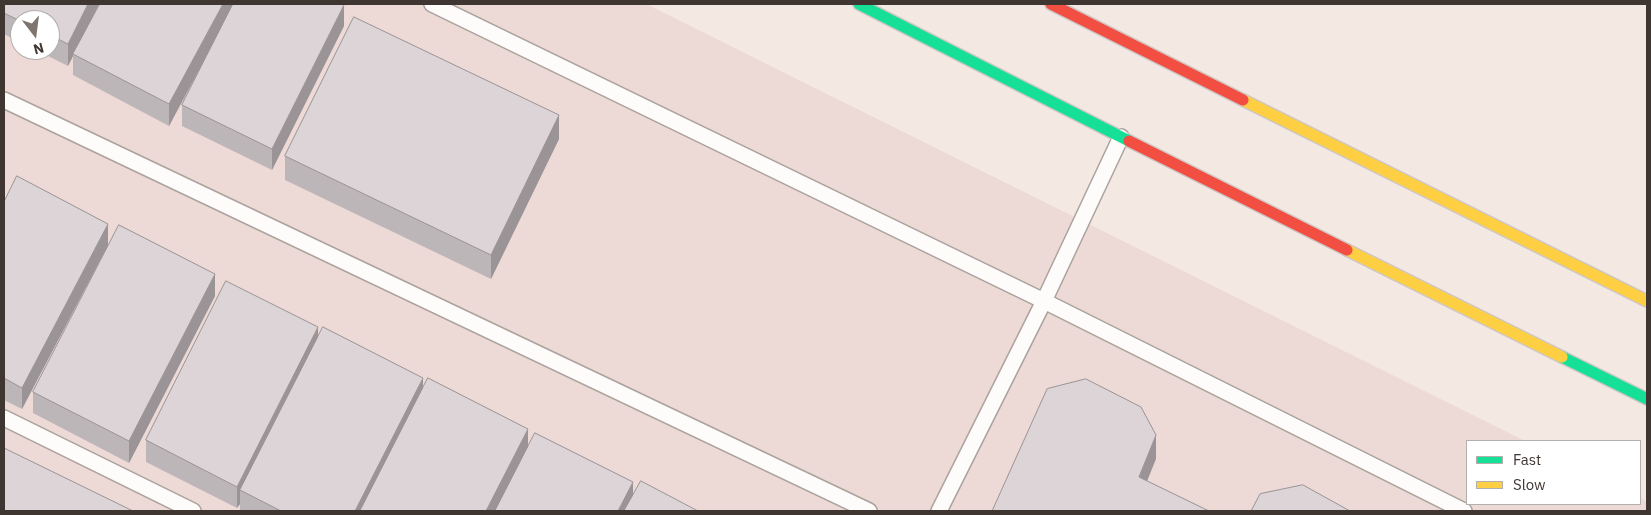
<!DOCTYPE html>
<html>
<head>
<meta charset="utf-8">
<style>
	body { margin:0 }
	#map { position:relative; width:1651px; height:515px; overflow:hidden; background:#f4e8e3; font-family:"IBM Plex Sans",sans-serif }
	canvas { display:block }
	.frame { position:absolute; inset:0; border:5px solid #3f3632; pointer-events:none }
	.legend { position:absolute; left:1466px; top:440px; width:175px; height:65px; box-sizing:border-box; background:#fff; border:1px solid #b2afad; margin:0; padding:6px 9px; list-style:none; font-size:15px; color:#3f3632 }
	.legend li { display:flex; align-items:center; gap:10px; height:25px }
	.legend b { width:25px; border:1px solid #b2afad }
	.north { position:absolute; left:10px; top:10px; width:50px; height:50px; box-sizing:border-box; background:#fff; border:1px solid #b2afad; border-radius:50%; rotate:165deg; font-size:14px; font-weight:700; line-height:20px; text-align:center; color:#3f3632 }
	.north::after { content:''; display:block; margin:auto; width:18px; height:22px; background:#7e7470; clip-path:polygon(50% 0,100% 100%,50% 72%,0 100%) }
</style>
</head>
<body>
<div id="map">
<canvas width="1651" height="515"></canvas>
<div class="frame"></div>
<ul class="legend">
<li><b style="height:6px;background:#16e098"></b>Fast</li>
<li><b style="height:6px;background:#ffcf43"></b>Slow</li>
</ul>
<div class="north">N</div>
</div>
<script>
const g = document.querySelector('canvas').getContext('2d');
g.lineJoin = 'round';
function fillPath(path, color) {
  g.fillStyle = color;
  g.fill(path, 'evenodd');
}
function strokePath(path, color, width, dash) {
  g.strokeStyle = color;
  g.lineWidth = width;
  g.lineCap = dash ? 'butt' : 'round';
  g.setLineDash(dash || []);
  g.stroke(path);
}
fillPath(new Path2D(`
	M 4,4 L 646,4 L 1525,441 L 1467,441 L 1467,504 L 1640,504 L 1640,498 L 1647,502 L 1647,511 L 4,511 ZM 20,20 L 50,20 L 50,50 L 20,50 Z`), '#edd9d5');
const lane = new Path2D(`
	M 432,4 L 1044,301 L 1464,511
	M 4,100 L 869,511
	M 4,418 L 193,511
	M 939,511 L 1044,301 L 1121,137`);
const fast = new Path2D(`
	M 859,4 L 1129,141
	M 1562,357 L 1647,399`);
const slow = new Path2D(`
	M 1243,100 L 1647,301
	M 1347,250 L 1562,357`);
const jam = new Path2D(`
	M 1051,4 L 1243,100
	M 1129,141 L 1347,250`);
strokePath(lane, '#aba29d', 18);
strokePath(fast, '#cdc7c4', 14);
strokePath(slow, '#cdc7c4', 14);
strokePath(jam, '#cdc7c4', 14);
strokePath(lane, '#fdfcfb', 15);
strokePath(fast, '#16e098', 11);
strokePath(slow, '#ffcf43', 11);
strokePath(jam, '#f24e42', 11);
fillPath(new Path2D(`
	M 4,4 L 99,4 L 85,31 L 344,26 L 272,170 L 182,126 L 182,105 L 212,46 L 169,126 L 73,75 L 73,56 L 68,66 L 36,50 L 50,50 L 50,20 L 20,20 L 20,42 L 4,34 Z
	M 559,139 L 491,279 L 285,180 L 285,156 Z
	M 4,202 L 108,245 L 22,409 L 4,400 Z
	M 215,296 L 129,463 L 33,413 L 33,392 Z
	M 318,337 L 423,387 L 528,447 L 633,496 L 698,511 L 240,511 L 240,504 L 237,508 L 146,462 L 146,440 Z`), '#bdb6b9');
fillPath(new Path2D(`
	M 88,4 L 99,4 L 74,54 L 73,54 L 73,56 L 68,66 L 68,44 Z
	M 223,4 L 234,4 L 169,126 L 169,104 Z
	M 344,5 L 344,26 L 272,170 L 272,149 Z
	M 559,115 L 559,139 L 491,279 L 491,255 Z
	M 108,224 L 108,245 L 22,409 L 22,388 Z
	M 215,274 L 215,296 L 129,463 L 129,441 Z
	M 318,327 L 318,348 L 240,490 L 240,504 L 237,508 L 237,487 Z
	M 423,378 L 423,399 L 366,511 L 355,511 Z
	M 528,429 L 528,450 L 497,511 L 486,511 Z
	M 1156,435 L 1156,459 L 1139,501 L 1139,477 Z
	M 633,482 L 633,503 L 629,511 L 618,511 Z`), '#9a9496');
const building = new Path2D(`
	M 4,4 L 88,4 L 68,44 L 50,35 L 50,20 L 20,20 L 20,21 L 4,13 Z
	M 100,4 L 223,4 L 169,104 L 73,54 Z
	M 233,4 L 342,4 L 344,5 L 272,149 L 182,105 Z
	M 354,17 L 559,115 L 491,255 L 285,156 Z
	M 17,176 L 108,224 L 22,388 L 4,378 L 4,202 Z
	M 119,225 L 215,274 L 129,441 L 33,392 Z
	M 226,281 L 318,327 L 237,487 L 146,440 Z
	M 323,327 L 423,378 L 355,511 L 281,511 L 240,490 Z
	M 428,378 L 528,429 L 486,511 L 360,511 Z
	M 1086,379 L 1141,407 L 1156,435 L 1139,477 L 1209,511 L 992,511 L 1047,389 Z
	M 535,433 L 633,482 L 618,511 L 495,511 Z
	M 4,448 L 133,511 L 4,511 Z
	M 641,481 L 698,511 L 624,511 Z
	M 1303,485 L 1350,511 L 1251,511 L 1260,494 Z`);
fillPath(building, '#dcd4d7');
strokePath(building, '#9a9496', 1);
</script>
</body>
</html>
